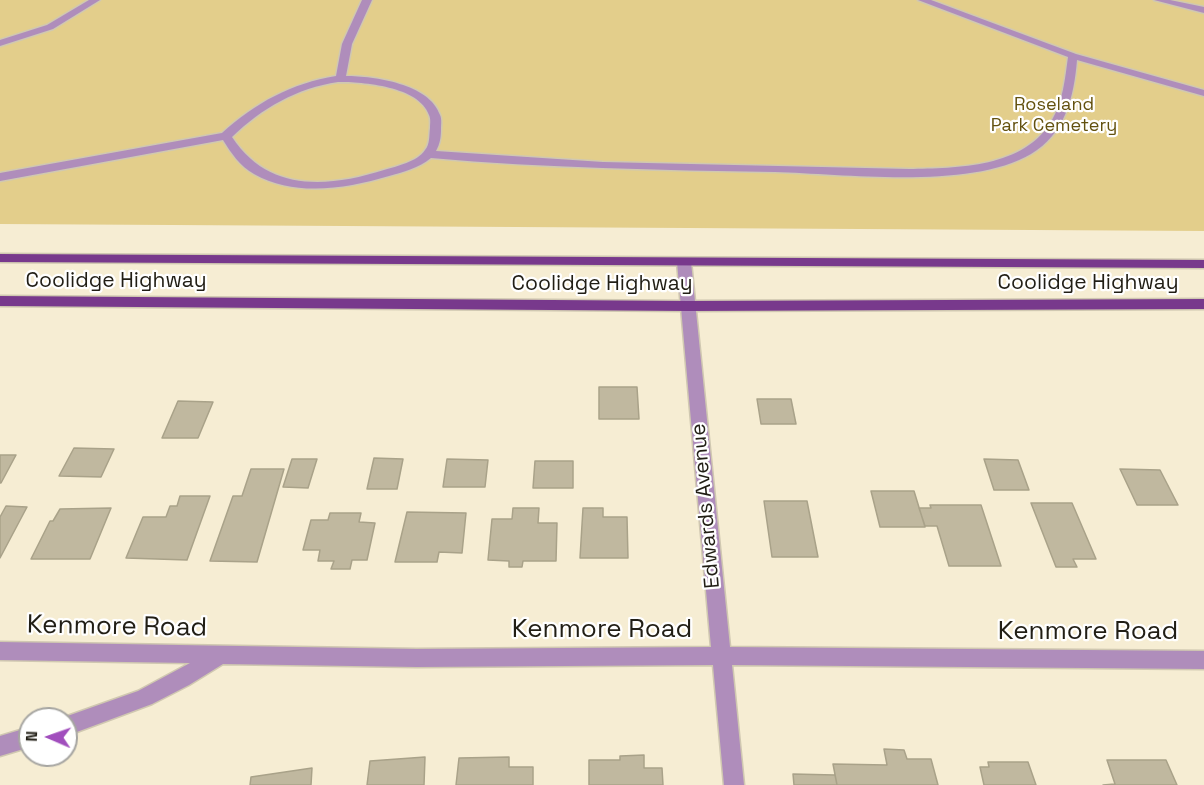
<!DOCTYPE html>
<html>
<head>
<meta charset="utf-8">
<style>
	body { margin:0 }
	#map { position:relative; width:1204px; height:785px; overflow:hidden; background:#f6edd3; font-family:"Space Grotesk",sans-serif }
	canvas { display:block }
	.north { position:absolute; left:18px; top:707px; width:60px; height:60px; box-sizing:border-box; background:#fff; border:2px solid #a6a5a1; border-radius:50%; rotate:272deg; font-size:16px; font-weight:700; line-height:24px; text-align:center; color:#211e15 }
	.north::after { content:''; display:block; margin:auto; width:21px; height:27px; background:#a14ebd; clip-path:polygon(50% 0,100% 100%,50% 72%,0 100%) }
</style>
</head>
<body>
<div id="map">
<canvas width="1204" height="785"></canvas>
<div class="north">N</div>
</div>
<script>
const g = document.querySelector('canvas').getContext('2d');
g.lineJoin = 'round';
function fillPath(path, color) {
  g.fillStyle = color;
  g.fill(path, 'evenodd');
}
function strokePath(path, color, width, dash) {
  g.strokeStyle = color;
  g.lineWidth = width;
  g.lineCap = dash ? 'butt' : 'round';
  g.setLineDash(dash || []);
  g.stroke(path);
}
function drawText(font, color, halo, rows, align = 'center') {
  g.font = font + ' "Space Grotesk",sans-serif';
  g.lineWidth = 4.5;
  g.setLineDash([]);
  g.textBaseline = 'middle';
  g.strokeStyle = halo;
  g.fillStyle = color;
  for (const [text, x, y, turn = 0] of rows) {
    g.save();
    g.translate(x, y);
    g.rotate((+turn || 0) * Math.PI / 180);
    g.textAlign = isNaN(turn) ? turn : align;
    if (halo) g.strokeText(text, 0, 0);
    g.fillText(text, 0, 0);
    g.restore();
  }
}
fillPath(new Path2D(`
	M 0,0 L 1204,0 L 1204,231 L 0,224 Z`), '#e3ce8b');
const building = new Path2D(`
	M 599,387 L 637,387 L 639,419 L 599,419 Z
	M 757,399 L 791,399 L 796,424 L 761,424 Z
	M 178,401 L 213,402 L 198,438 L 162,438 Z
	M 74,448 L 114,449 L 101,477 L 59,476 Z
	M 0,455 L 16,455 L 1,483 L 0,483 Z
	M 374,458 L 403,459 L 397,489 L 367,489 Z
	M 292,459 L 317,459 L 308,488 L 283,487 Z
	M 447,459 L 488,460 L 485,487 L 443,487 Z
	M 984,459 L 1018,460 L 1029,490 L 994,490 Z
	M 535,461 L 573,461 L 573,488 L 533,488 Z
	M 251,469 L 284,469 L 257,562 L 210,561 L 233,496 L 242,496 Z
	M 1120,469 L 1160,470 L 1178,505 L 1137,505 Z
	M 871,491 L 914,491 L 925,527 L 880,527 Z
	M 180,496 L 210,496 L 187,560 L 126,558 L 143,517 L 166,517 L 170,506 L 177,506 Z
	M 764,501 L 807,501 L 818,557 L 772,557 Z
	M 1031,503 L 1072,503 L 1096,559 L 1073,559 L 1077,567 L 1056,567 Z
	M 930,505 L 981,505 L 1001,566 L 949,566 L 937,526 L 925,526 L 919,508 L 931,508 Z
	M 6,506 L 27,507 L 0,558 L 0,517 Z
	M 111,508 L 90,559 L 31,559 L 50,521 L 53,521 L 60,509 Z
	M 513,508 L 539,508 L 538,523 L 557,523 L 556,561 L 523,561 L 522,567 L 509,567 L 509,561 L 488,560 L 492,519 L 512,519 Z
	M 583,508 L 603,508 L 603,517 L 627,517 L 628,558 L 580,558 Z
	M 407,512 L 466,513 L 462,553 L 439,552 L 437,562 L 395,562 Z
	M 330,513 L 361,513 L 359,522 L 375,523 L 367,560 L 352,560 L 350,569 L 331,569 L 334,561 L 318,561 L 320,550 L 303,550 L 311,520 L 328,520 Z
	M 884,749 L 904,750 L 907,759 L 931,759 L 938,785 L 837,785 L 833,764 L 887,765 Z
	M 644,755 L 644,768 L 662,768 L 663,785 L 589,785 L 589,760 L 620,760 L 620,756 Z
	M 425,757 L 424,785 L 367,785 L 370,761 Z
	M 509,757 L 509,767 L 533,767 L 533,785 L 456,785 L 459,758 Z
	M 1107,760 L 1166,760 L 1177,785 L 1103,785 L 1115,784 Z
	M 988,762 L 1028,762 L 1036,785 L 984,785 L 980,767 L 989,767 Z
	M 312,768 L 311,785 L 250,785 L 251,777 Z
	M 793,774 L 835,775 L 837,785 L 794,785 Z`);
fillPath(building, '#c0b89f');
strokePath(building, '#a9a289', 1.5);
const minor = new Path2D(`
	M 89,0 L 100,0 L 53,29 L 0,46 L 0,40 L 47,25 Z
	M 362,0 L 372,0 L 352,44 L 346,76 C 374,76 430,84 440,115 C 442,119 441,125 441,129 C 441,137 440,144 436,151 L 603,162 L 909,169 C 957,168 1025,168 1052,120 C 1063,101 1065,79 1068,57 L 918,0 L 931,0 L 1076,54 L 1204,90 L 1204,96 L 1077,60 C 1074,97 1065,134 1031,154 C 970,190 846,174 775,172 C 660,170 545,168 431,158 C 419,168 403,172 389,176 C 345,189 295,197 254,174 C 240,166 231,153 223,140 L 0,181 L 0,173 L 222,133 C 255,103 292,83 336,76 L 342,44 ZM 338,82 C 363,82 419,86 429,115 C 431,119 430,124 430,128 C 429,136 430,144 425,150 C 417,162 397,166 384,170 C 327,188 268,192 232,137 C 262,108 297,88 338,82 Z
	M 1154,0 L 1170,0 L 1204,7 L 1204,13 Z
	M 684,258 L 691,262 L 730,647 L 1204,651 L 1204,669 L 732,665 L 744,785 L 724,785 L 713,665 L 417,667 L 223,664 L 189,685 L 152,704 L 66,736 L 66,719 L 59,719 L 138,691 L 190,663 L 0,660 L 0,642 L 417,649 L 711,647 L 677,262 Z
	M 30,727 L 30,747 L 0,756 L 0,736 Z`);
const major = new Path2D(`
	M 0,254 L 1204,260 L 1204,268 L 0,262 Z
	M 0,296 L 689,301 L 1204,299 L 1204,309 L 689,311 L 0,306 Z`);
strokePath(minor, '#d0c8b1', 3);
strokePath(major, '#d0c8b1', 3);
fillPath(minor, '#af8dbb');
fillPath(major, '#78398c');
drawText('18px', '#63510f', '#fff', [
	["Roseland",1054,105],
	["Park Cemetery",1054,126]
]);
drawText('21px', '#211e15', '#fff', [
	["Coolidge Highway",116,281],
	["Coolidge Highway",1088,283],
	["Coolidge Highway",602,284],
	["Edwards Avenue",706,506,-95]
]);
drawText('26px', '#211e15', '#fff', [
	["Kenmore Road",117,627,1],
	["Kenmore Road",602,630],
	["Kenmore Road",1088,632]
]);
</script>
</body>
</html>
